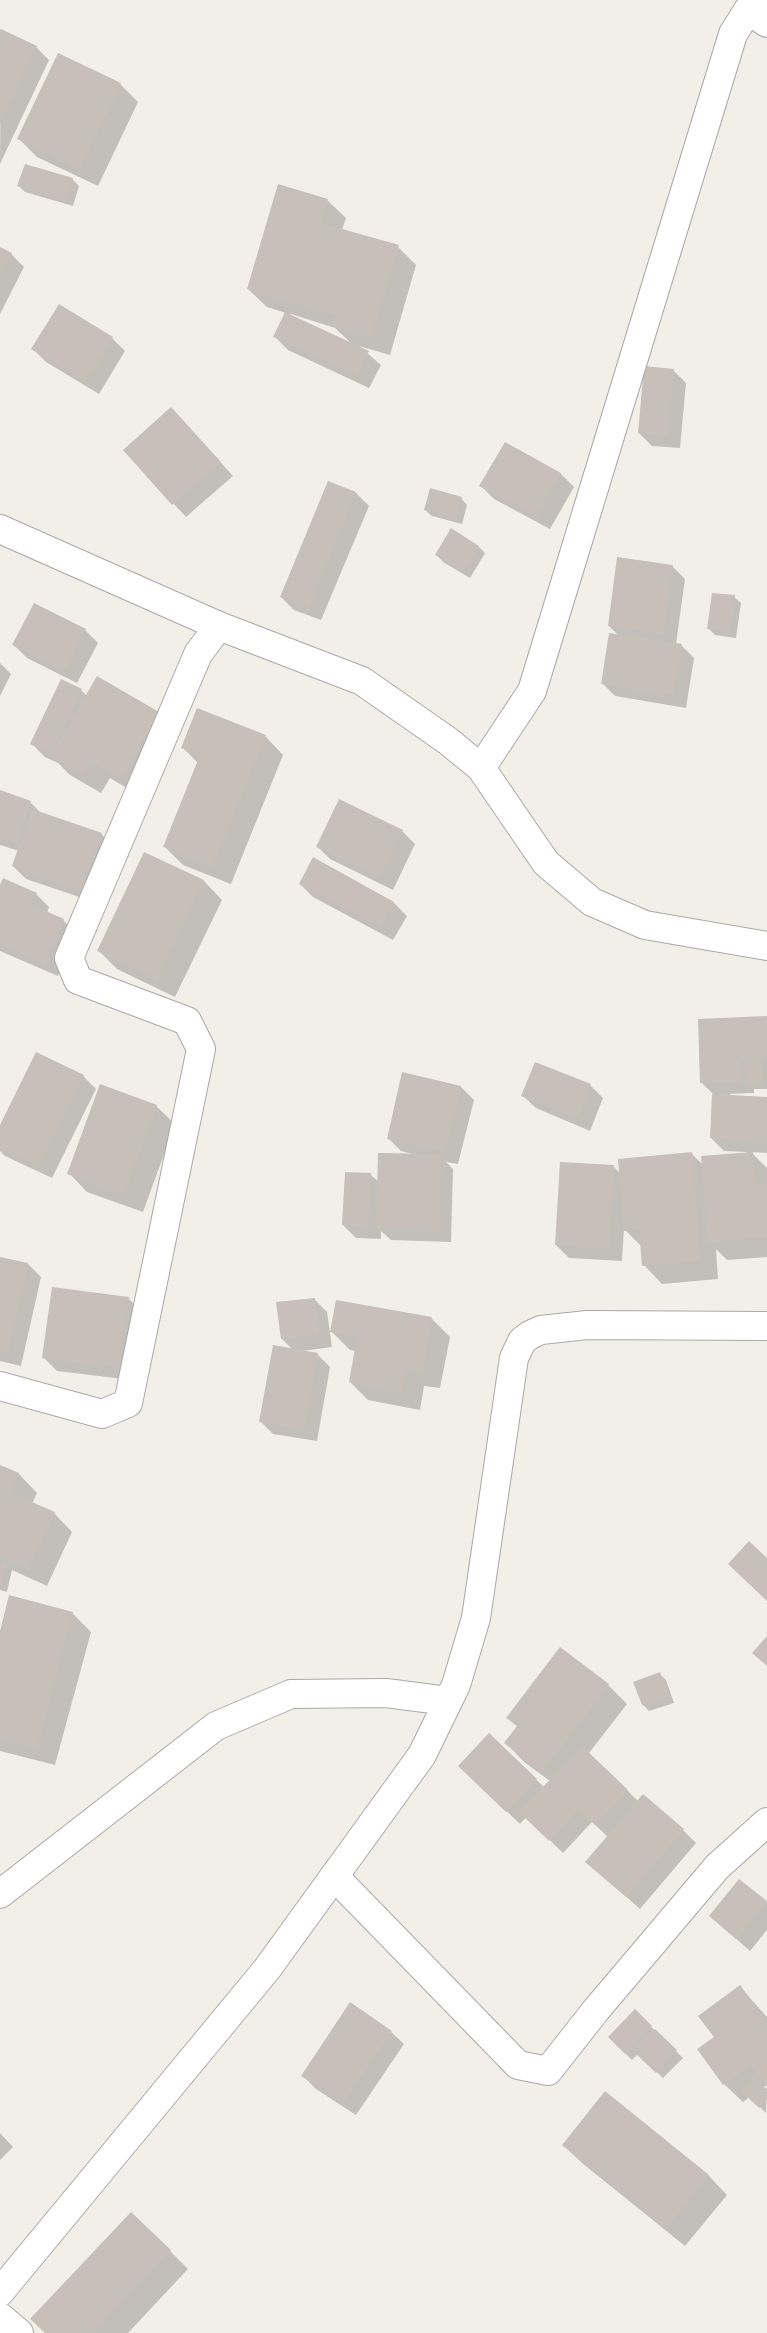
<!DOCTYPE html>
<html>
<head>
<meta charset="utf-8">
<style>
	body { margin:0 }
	canvas { display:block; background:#f2efe9 }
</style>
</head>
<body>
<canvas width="767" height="2333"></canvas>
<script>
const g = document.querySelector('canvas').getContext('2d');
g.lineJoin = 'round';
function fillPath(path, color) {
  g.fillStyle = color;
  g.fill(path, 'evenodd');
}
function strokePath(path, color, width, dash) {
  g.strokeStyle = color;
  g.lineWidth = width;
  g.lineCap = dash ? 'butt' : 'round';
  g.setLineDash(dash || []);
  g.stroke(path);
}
fillPath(new Path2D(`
	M 1,31 L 36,47 L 49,60 L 0,164 Z
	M 120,84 L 138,102 L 98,186 L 37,157 L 19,139 Z
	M 72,179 L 79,186 L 73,206 L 25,192 L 19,186 Z
	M 327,200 L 346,218 L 342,230 L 398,247 L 416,265 L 390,355 L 359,346 L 381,365 L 369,388 L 288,350 L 275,337 L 286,313 L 267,307 L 248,289 ZM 291,314 L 335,328 L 352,344 L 290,316 Z
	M 0,248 L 11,254 L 24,267 L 0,314 Z
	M 112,338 L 125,351 L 99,394 L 46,362 L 33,349 Z
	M 673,370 L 686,383 L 680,448 L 652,446 L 639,433 Z
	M 184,422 L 233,476 L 186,517 L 124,451 Z
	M 505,443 L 561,474 L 574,487 L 550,529 L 494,499 L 481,486 Z
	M 329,482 L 356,493 L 369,506 L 321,620 L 294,610 L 281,597 Z
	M 461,498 L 467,505 L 462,524 L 432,516 L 425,510 Z
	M 479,547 L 485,553 L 470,578 L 443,562 L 437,555 Z
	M 672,566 L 685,579 L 676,644 L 681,645 L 694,658 L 686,708 L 615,696 L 602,683 L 618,635 L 609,626 Z
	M 734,597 L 741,603 L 736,638 L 715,635 L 709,629 Z
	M 85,630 L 98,643 L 77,683 L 27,658 L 14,645 Z
	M 0,663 L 11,674 L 0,696 Z
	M 62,681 L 82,691 L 87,696 L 158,713 L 140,796 L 110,778 L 101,793 L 70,775 L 58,763 L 45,757 L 32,744 Z
	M 265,736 L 283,755 L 231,884 L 183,865 L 165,847 L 198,763 L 182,747 Z
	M 0,792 L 30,802 L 42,814 L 101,834 L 114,847 L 94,902 L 26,879 L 13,866 L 19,851 L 0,845 Z
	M 402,831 L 415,844 L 393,890 L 330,859 L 317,846 Z
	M 145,854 L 204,881 L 222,900 L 175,997 L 117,969 L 99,951 Z
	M 314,859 L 394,903 L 407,916 L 393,940 L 313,897 L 300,884 Z
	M 0,888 L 36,894 L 49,907 L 47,913 L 63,920 L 76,933 L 58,976 L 0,951 Z
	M 767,1017 L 767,1089 L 754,1089 L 754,1093 L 730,1094 L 730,1096 L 767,1098 L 767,1153 L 751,1152 L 767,1168 L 767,1257 L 727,1260 L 716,1249 L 718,1279 L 662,1284 L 644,1265 L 642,1247 L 624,1229 L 622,1261 L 569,1258 L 556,1245 L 614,1167 L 621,1174 L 691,1153 L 703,1165 L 747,1153 L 747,1152 L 724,1151 L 711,1138 L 713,1094 L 701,1082 Z
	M 83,1076 L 96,1089 L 52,1178 L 5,1156 L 0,1151 L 0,1128 Z
	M 590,1085 L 603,1098 L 590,1131 L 536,1108 L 523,1096 Z
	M 461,1087 L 474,1100 L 458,1164 L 446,1162 L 453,1169 L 451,1242 L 391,1240 L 381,1231 L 381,1239 L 356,1238 L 343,1225 L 371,1175 L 379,1182 L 413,1154 L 401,1151 L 388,1138 Z
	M 156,1106 L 175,1124 L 143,1212 L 87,1192 L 69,1173 Z
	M 0,1258 L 28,1264 L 41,1277 L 21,1366 L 0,1361 Z
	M 128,1298 L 141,1311 L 132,1380 L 57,1371 L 44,1358 Z
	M 314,1299 L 327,1312 L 332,1347 L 302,1351 L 317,1354 L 330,1367 L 317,1441 L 273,1434 L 260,1421 L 293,1350 L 282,1339 Z
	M 431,1318 L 450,1337 L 440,1388 L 424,1386 L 420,1410 L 368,1400 L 350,1382 L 356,1351 L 350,1350 L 332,1332 Z
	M 0,1466 L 19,1474 L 37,1493 L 32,1504 L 54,1513 L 72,1532 L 47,1586 L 12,1570 L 7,1592 L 0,1590 Z
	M 72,1613 L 91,1632 L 55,1765 L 0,1751 L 0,1636 Z
	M 561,1649 L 608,1685 L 627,1704 L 589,1753 L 638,1801 L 683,1830 L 696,1843 L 640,1909 L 587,1862 L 608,1837 L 592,1822 L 563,1853 L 526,1817 L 520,1824 L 473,1779 L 489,1735 L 544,1787 L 550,1781 L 524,1762 L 506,1743 L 518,1727 L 508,1718 Z
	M 660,1674 L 666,1680 L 674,1703 L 649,1711 L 643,1705 L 635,1683 Z
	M 739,1880 L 767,1903 L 767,1930 L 750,1951 L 710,1916 Z
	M 740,1987 L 767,2017 L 767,2085 L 763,2087 L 767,2091 L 766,2113 L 750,2097 L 743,2102 L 724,2084 L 716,2037 Z
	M 635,2011 L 683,2058 L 663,2078 L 638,2054 L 632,2060 L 609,2037 Z
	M 391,2032 L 404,2044 L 356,2115 L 316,2089 L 303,2076 Z
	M 606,2093 L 709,2176 L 727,2195 L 685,2246 L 582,2163 L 563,2145 Z
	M 0,2133 L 13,2147 L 0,2160 Z
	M 170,2251 L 188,2269 L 128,2333 L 46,2333 Z`), '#0003');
fillPath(new Path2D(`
	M 1,29 L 37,46 L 0,124 L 0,30 Z
	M 58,53 L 121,83 L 79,169 L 17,139 Z
	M 25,164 L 73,178 L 67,201 L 17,186 Z
	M 278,184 L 328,199 L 321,223 L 399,245 L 371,337 L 332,326 L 335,315 L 247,289 Z
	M 0,247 L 12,253 L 0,276 Z
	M 59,304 L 113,337 L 85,382 L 31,349 Z
	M 285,312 L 369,351 L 356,376 L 273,337 Z
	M 644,366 L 674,369 L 668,436 L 638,433 Z
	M 171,407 L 221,462 L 172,505 L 123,450 Z
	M 505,442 L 561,473 L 536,517 L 479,486 Z
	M 328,481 L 356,492 L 308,608 L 280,597 Z
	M 430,488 L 462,497 L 455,519 L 424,510 Z
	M 451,528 L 479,546 L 464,572 L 435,555 Z
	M 617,557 L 673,565 L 663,634 L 608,626 Z
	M 712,593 L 735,595 L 730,632 L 707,629 Z
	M 34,603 L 86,629 L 64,671 L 12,645 Z
	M 609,633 L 682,644 L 673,695 L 601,684 Z
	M 97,676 L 159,712 L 121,778 L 91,761 L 82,775 L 50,757 Z
	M 61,679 L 82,689 L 51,754 L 30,744 Z
	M 197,708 L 266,735 L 212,867 L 163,847 L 200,755 L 181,748 Z
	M 0,790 L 31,801 L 17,843 L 0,837 Z
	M 339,799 L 403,830 L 380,877 L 316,847 Z
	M 32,809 L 102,833 L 81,890 L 12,866 Z
	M 144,852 L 204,880 L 157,979 L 97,951 Z
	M 313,857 L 394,902 L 380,928 L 299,884 Z
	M 3,878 L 37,893 L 32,905 L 64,919 L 45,964 L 0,945 L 0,885 Z
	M 767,1016 L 767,1059 L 741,1060 L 742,1081 L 700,1083 L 698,1019 Z
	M 36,1052 L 84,1075 L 39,1166 L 0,1148 L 0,1125 Z
	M 762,1061 L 763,1083 L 746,1083 L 744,1062 Z
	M 535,1062 L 591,1084 L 577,1118 L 521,1096 Z
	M 402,1072 L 461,1086 L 445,1152 L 387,1139 Z
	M 100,1084 L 157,1105 L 124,1194 L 67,1174 Z
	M 712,1094 L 767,1097 L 767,1141 L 710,1138 Z
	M 692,1152 L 700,1261 L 642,1266 L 639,1229 L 624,1231 L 618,1159 Z
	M 753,1152 L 756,1184 L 767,1184 L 767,1237 L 708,1242 L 701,1156 Z
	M 378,1153 L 441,1154 L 439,1229 L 376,1228 Z
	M 560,1162 L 614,1165 L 609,1249 L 555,1245 Z
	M 345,1172 L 371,1173 L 368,1227 L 342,1225 Z
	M 0,1257 L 28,1263 L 8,1353 L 0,1352 Z
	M 52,1287 L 129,1297 L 120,1367 L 42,1358 Z
	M 315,1298 L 319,1334 L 281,1339 L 276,1302 Z
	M 336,1300 L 432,1317 L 422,1371 L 406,1368 L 402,1392 L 349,1382 L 357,1337 L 330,1332 Z
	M 273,1345 L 318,1353 L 304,1429 L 259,1422 Z
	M 0,1465 L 19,1473 L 11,1493 L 55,1512 L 28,1569 L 0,1556 Z
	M 749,1541 L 767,1558 L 767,1601 L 728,1564 Z
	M 0,1561 L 6,1563 L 1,1586 L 0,1586 Z
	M 9,1595 L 73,1612 L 37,1747 L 0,1738 L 0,1631 Z
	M 767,1636 L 767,1666 L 752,1653 Z
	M 560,1647 L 609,1684 L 542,1772 L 504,1743 L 517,1726 L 506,1718 Z
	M 660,1672 L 668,1696 L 642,1705 L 633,1682 Z
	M 489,1733 L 537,1779 L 506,1812 L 458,1766 Z
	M 582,1746 L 628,1790 L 595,1825 L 578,1810 L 549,1841 L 519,1812 Z
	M 643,1794 L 684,1829 L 626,1897 L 585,1862 Z
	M 739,1879 L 767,1901 L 736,1939 L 709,1916 Z
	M 740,1985 L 767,2022 L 767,2087 L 751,2065 L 723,2085 L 697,2049 L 714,2037 L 698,2016 Z
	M 350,2002 L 392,2031 L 343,2103 L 301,2076 Z
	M 635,2009 L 652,2026 L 625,2054 L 608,2037 Z
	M 655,2029 L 677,2050 L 656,2073 L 633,2051 Z
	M 754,2077 L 767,2089 L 767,2099 L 759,2108 L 741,2091 Z
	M 605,2091 L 709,2175 L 666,2229 L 562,2145 Z
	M 131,2212 L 171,2250 L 92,2333 L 45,2333 L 30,2319 Z`), '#c7bfb8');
const minor = new Path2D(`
	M 748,10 L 767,23
	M 481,768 L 532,691 L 733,34 L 748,10 L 759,0
	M 0,1386 L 102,1414 L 128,1403 L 201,1049 L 187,1021 L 78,980 L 69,958 L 198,654 L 219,626
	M 334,1876 L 518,2065 L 548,2071 L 596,2010 L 717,1867 L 767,1822
	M 0,1894 L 216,1726 L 291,1694 L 386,1693 L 448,1701
	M 0,2292 L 267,1969 L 422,1755 L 456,1685 L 476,1618 L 514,1358 L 522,1341 L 530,1335 L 541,1330 L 587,1325 L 767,1326
	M 0,2317 L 19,2333`);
const tertiary = new Path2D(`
	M 0,529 L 219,626 L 362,681 L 448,741 L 481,768 L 546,863 L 592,902 L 645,925 L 767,946`);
strokePath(minor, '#a9a9a9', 30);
strokePath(tertiary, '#a9a9a9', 30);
strokePath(minor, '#fff', 28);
strokePath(tertiary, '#fff', 28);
</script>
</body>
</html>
